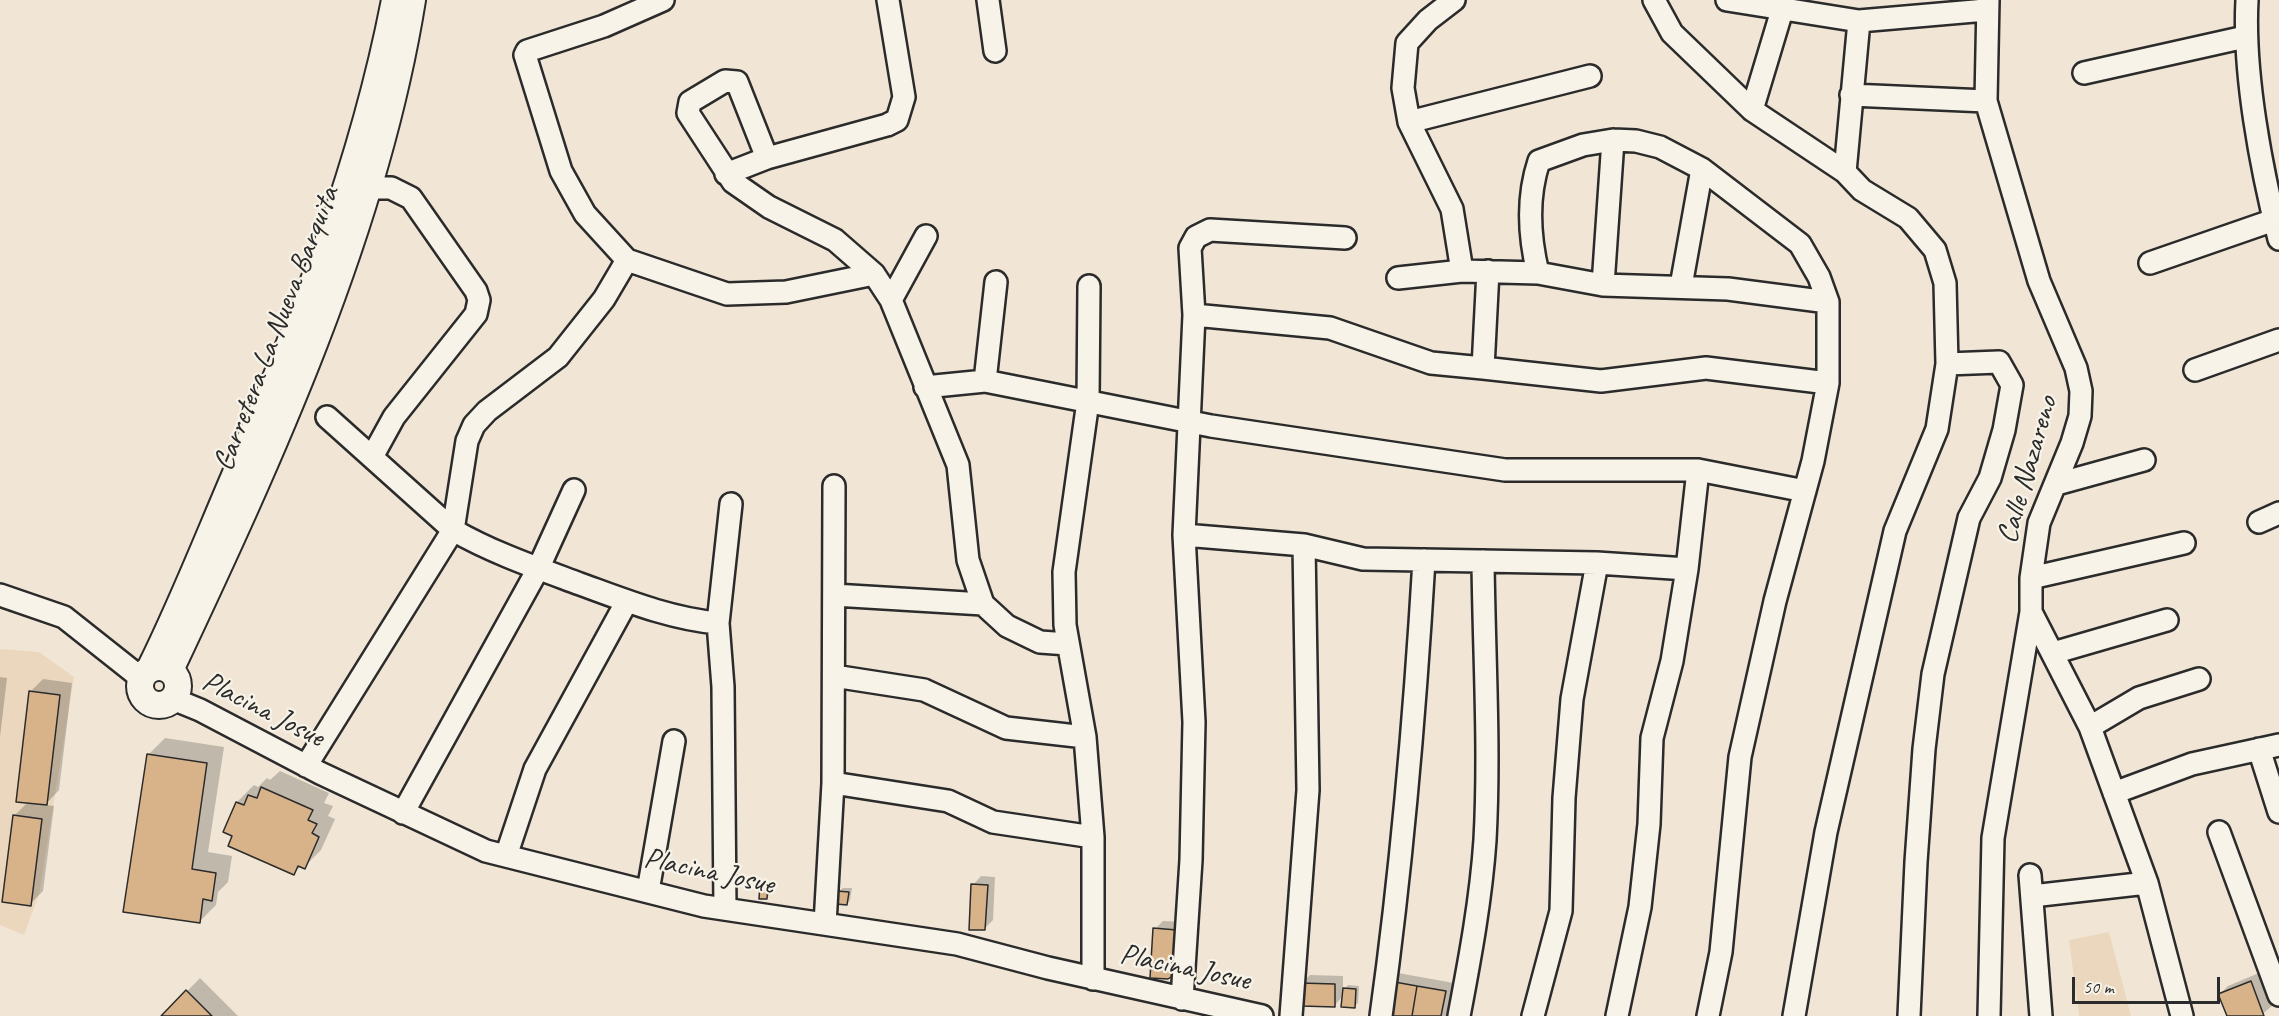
<!DOCTYPE html>
<html>
<head>
<meta charset="utf-8">
<style>
	body { margin:0 }
	#map { position:relative; width:2279px; height:1016px; overflow:hidden; background:#f1e6d5; font-family:Caveat,sans-serif }
	canvas { display:block }
	.scale { position:absolute; left:2072px; top:977px; width:148px; height:27px; box-sizing:border-box; border:3px solid #2b2b2b; border-top:0; padding-left:8px; font-size:18px; line-height:21px; white-space:nowrap; color:#2b2b2b; -webkit-text-stroke:4px #f7f3e8; paint-order:stroke }
</style>
</head>
<body>
<div id="map">
<canvas width="2279" height="1016"></canvas>
<div class="scale">50 m</div>
</div>
<script>
const g = document.querySelector('canvas').getContext('2d');
g.lineJoin = 'round';
function fillPath(path, color) {
  g.fillStyle = color;
  g.fill(path, 'evenodd');
}
function strokePath(path, color, width, dash) {
  g.strokeStyle = color;
  g.lineWidth = width;
  g.lineCap = dash ? 'butt' : 'round';
  g.setLineDash(dash || []);
  g.stroke(path);
}
function drawText(font, color, halo, rows, align = 'center') {
  g.font = font + ' Caveat,sans-serif';
  g.lineWidth = 4.5;
  g.setLineDash([]);
  g.textBaseline = 'middle';
  g.strokeStyle = halo;
  g.fillStyle = color;
  for (const [text, x, y, turn = 0] of rows) {
    g.save();
    g.translate(x, y);
    g.rotate((+turn || 0) * Math.PI / 180);
    g.textAlign = isNaN(turn) ? turn : align;
    if (halo) g.strokeText(text, 0, 0);
    g.fillText(text, 0, 0);
    g.restore();
  }
}
fillPath(new Path2D(`
	M 0,649 L 39,652 L 74,677 L 39,894 L 24,935 L 0,925 Z
	M 2109,932 L 2131,1016 L 2079,1016 L 2069,940 Z`), '#ead7be');
fillPath(new Path2D(`
	M 0,677 L 7,678 L 0,737 Z
	M 43,679 L 72,683 L 59,790 L 45,805 L 54,806 L 43,891 L 30,904 L 15,815 L 29,801 L 30,692 Z
	M 165,738 L 224,747 L 208,852 L 232,856 L 228,882 L 218,892 L 216,905 L 199,922 L 148,755 Z
	M 280,771 L 329,793 L 324,803 L 333,806 L 328,816 L 335,819 L 321,850 L 304,867 L 301,866 L 293,874 L 225,831 L 237,802 L 254,785 L 258,787 L 267,778 L 270,780 Z
	M 981,876 L 995,877 L 993,920 L 984,929 L 973,885 Z
	M 766,882 L 771,883 L 770,894 L 766,898 L 762,886 Z
	M 843,888 L 852,888 L 850,900 L 847,904 L 839,891 Z
	M 1163,921 L 1185,922 L 1182,965 L 1155,929 Z
	M 1398,973 L 1454,983 L 1447,1016 L 1389,1016 L 1390,981 Z
	M 2259,973 L 2272,1006 L 2260,1016 L 2229,1016 L 2220,994 L 2228,986 Z
	M 1310,975 L 1343,976 L 1343,990 L 1348,985 L 1359,986 L 1358,1003 L 1354,1007 L 1343,996 L 1334,1006 L 1301,983 Z
	M 200,978 L 238,1016 L 163,1016 Z`), '#0003');
const building = new Path2D(`
	M 29,691 L 60,695 L 47,805 L 16,802 Z
	M 147,754 L 207,763 L 192,869 L 216,873 L 212,901 L 203,899 L 200,923 L 123,912 Z
	M 261,787 L 313,810 L 308,820 L 317,824 L 312,833 L 319,837 L 305,869 L 298,866 L 294,875 L 228,846 L 232,836 L 223,832 L 236,802 L 244,805 L 248,795 L 257,798 Z
	M 13,815 L 42,819 L 31,906 L 2,902 Z
	M 971,884 L 988,885 L 985,930 L 969,930 Z
	M 760,885 L 768,886 L 767,899 L 759,899 Z
	M 837,891 L 849,892 L 847,905 L 836,904 Z
	M 1153,928 L 1177,930 L 1174,975 L 1168,979 L 1150,978 Z
	M 1389,981 L 1417,986 L 1412,1016 L 1387,1016 Z
	M 2251,981 L 2264,1016 L 2227,1016 L 2218,994 Z
	M 1300,983 L 1335,984 L 1335,1007 L 1301,1006 Z
	M 1417,986 L 1446,991 L 1441,1016 L 1412,1016 Z
	M 1343,988 L 1356,989 L 1355,1008 L 1341,1007 Z
	M 186,990 L 212,1016 L 161,1016 Z`);
fillPath(building, '#d8b38a');
strokePath(building, '#2b2b2b', 1.5);
const minor = new Path2D(`
	M 663,0 L 604,26 L 527,51 L 525,55 L 561,171 L 585,214 L 627,260 L 727,294 L 786,292 L 874,274
	M 988,0 L 995,51
	M 1454,0 L 1428,20 L 1407,43 L 1403,88 L 1409,122 L 1452,209 L 1462,271
	M 1654,0 L 1672,33 L 1752,110 L 1845,172
	M 1727,0 L 1859,21 L 1986,10
	M 1988,0 L 1986,101 L 2039,281 L 2076,368 L 2081,391 L 2080,416 L 2072,443 L 2039,523 L 2031,578 L 2031,612 L 2090,727 L 2147,883 L 2182,1016
	M 2247,0 C 2243,73 2261,168 2279,239
	M 2084,73 L 2245,37
	M 1851,95 L 1986,101
	M 1752,110 L 1783,7
	M 1409,122 L 1590,76
	M 767,158 L 737,82 L 725,81 L 690,102 L 688,113 L 733,182 L 769,207 L 835,240 L 874,274 L 891,300 L 958,465 L 968,560 L 983,604 L 1007,626 L 1040,642 L 1068,644
	M 726,174 L 767,158 L 887,125 L 897,120 L 904,97 L 888,0
	M 367,188 L 391,188 L 411,198 L 476,291 L 479,300 L 476,314 L 394,417 L 372,457
	M 2150,263 L 2274,220
	M 1538,273 C 1529,236 1527,197 1539,161 L 1583,145 L 1613,140 L 1636,141 L 1660,147 L 1702,169 L 1800,244 L 1819,277 L 1828,302 L 1828,383 L 1813,461 L 1775,601 L 1740,757 L 1721,952 L 1708,1016
	M 1398,278 L 1462,271 L 1538,273 L 1603,285 L 1728,289 L 1828,302
	M 1603,285 L 1613,140
	M 1089,286 L 1088,401 L 1064,572 L 1065,625 L 1085,737 L 1093,837 L 1093,979
	M 1681,286 L 1702,169
	M 891,300 L 926,236
	M 1194,315 L 1330,328 L 1431,363 L 1483,368 L 1601,381 L 1706,368 L 1828,383
	M 1483,368 L 1488,271
	M 2195,370 L 2279,340
	M 985,381 L 996,282
	M 925,387 L 985,381 L 1211,426 L 1505,470 L 1698,470 L 1805,491
	M 327,417 L 453,530 C 493,553 537,568 580,584 C 624,600 671,619 718,623 L 723,687 L 725,909
	M 2057,484 L 2144,460
	M 2259,522 L 2279,513
	M 1184,535 L 1304,545 L 1363,559 L 1597,563 L 1687,569
	M 2031,578 L 2184,543
	M 0,595 L 64,617 L 141,678
	M 834,595 L 983,604
	M 718,623 L 731,504
	M 2053,653 L 2167,620
	M 834,676 L 924,690 L 1006,728 L 1085,737
	M 173,699 L 200,710 L 320,773 L 486,851 L 704,906 L 957,944 L 1048,968 L 1262,1016
	M 2090,727 L 2139,698 L 2199,679
	M 2259,749 L 2279,812
	M 306,766 L 453,530 L 467,441 L 474,425 L 487,411 L 558,357 L 604,299 L 627,260
	M 833,783 L 948,801 L 993,822 L 1093,837
	M 2114,793 L 2192,764 L 2279,745
	M 403,813 L 538,569 L 574,490
	M 2219,832 L 2279,995
	M 506,856 L 535,769 L 627,601
	M 2030,875 L 2041,1016
	M 648,891 L 674,741
	M 2032,896 L 2147,883
	M 825,924 L 833,783 L 834,486
	M 1182,999 L 1191,860 L 1194,722 L 1184,535 L 1194,315 L 1190,248 L 1196,237 L 1210,230 L 1345,238
	M 1291,1016 L 1308,790 L 1304,545
	M 1381,1016 C 1402,865 1415,713 1424,560
	M 1459,1016 C 1470,958 1481,899 1485,840 C 1490,747 1484,654 1483,561
	M 1533,1016 L 1561,911 L 1564,798 L 1572,699 L 1597,563
	M 1617,1016 L 1640,907 L 1649,824 L 1652,738 L 1672,661 L 1687,569 L 1698,470
	M 1794,1016 L 1826,832 L 1895,531 L 1937,429 L 1947,364 L 1945,283 L 1935,250 L 1908,218 L 1862,190 L 1845,172 L 1859,21
	M 1909,1016 L 1916,862 L 1924,749 L 1933,674 L 1969,518 L 1990,478 L 2004,430 L 2012,385 L 1999,362 L 1947,364
	M 1989,1016 L 1993,838 L 2031,612`);
const tertiary = new Path2D(`
	M140 686a19 19 0 1 1 38 0a19 19 0 1 1-38 0Z
	M 150,669 C 181,607 207,541 234,478 C 301,323 363,166 395,0
	M 170,670 C 269,460 375,231 412,0`);
strokePath(minor, '#2b2b2b', 26);
strokePath(tertiary, '#2b2b2b', 30);
strokePath(minor, '#f7f3e8', 21);
strokePath(tertiary, '#f7f3e8', 26);
drawText('30px', '#2b2b2b', '#f7f3e8', [
	["Carretera La Nueva Barquita",277,329,-69],
	["Calle Nazareno",2028,470,-74],
	["Placina Josue",263,710,27],
	["Placina Josue",709,872,12],
	["Placina Josue",1185,968,12]
]);
</script>
</body>
</html>
